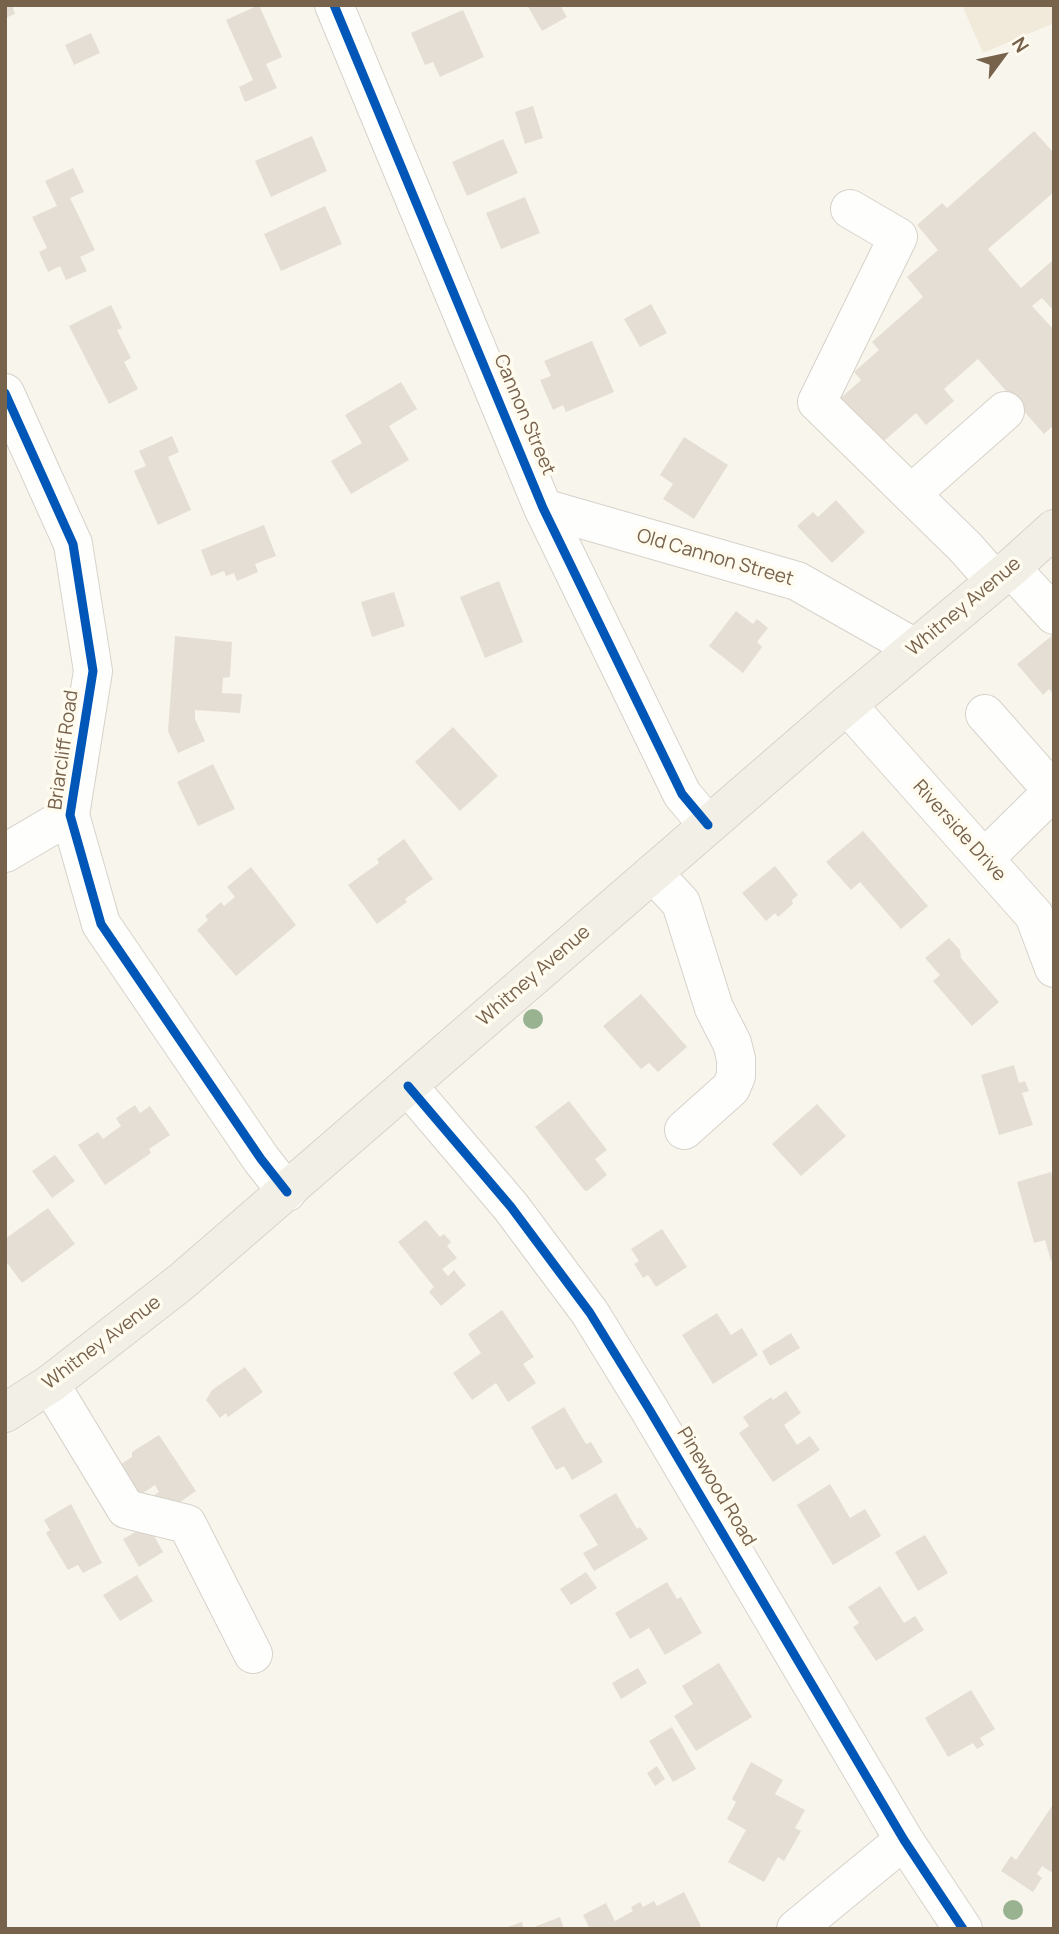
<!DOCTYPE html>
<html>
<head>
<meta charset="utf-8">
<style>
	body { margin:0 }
	#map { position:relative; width:1059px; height:1934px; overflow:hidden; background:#f8f5ed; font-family:Manrope,sans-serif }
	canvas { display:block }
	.frame { position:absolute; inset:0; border:7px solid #77624c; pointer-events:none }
	.north { position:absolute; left:968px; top:21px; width:70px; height:70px; -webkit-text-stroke:5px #fffbef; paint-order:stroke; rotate:57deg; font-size:19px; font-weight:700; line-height:28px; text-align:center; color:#77624c }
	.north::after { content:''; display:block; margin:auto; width:24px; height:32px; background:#77624c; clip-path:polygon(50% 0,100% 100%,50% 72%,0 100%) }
</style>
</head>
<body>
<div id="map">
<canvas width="1059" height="1934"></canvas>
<div class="frame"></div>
<div class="north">N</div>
</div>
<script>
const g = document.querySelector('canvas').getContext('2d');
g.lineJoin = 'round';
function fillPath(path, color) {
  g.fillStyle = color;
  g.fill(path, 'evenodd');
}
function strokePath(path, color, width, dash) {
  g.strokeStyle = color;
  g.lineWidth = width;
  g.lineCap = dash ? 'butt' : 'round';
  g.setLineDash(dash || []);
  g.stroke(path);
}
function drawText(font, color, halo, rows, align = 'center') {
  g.font = font + ' Manrope,sans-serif';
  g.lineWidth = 7;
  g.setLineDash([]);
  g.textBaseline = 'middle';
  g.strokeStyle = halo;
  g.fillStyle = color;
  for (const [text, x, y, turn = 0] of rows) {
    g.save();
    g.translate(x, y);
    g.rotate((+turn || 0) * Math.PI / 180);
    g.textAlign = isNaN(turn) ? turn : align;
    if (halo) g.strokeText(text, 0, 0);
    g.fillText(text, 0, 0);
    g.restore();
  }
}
fillPath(new Path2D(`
	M 962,5 L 1054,5 L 1054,23 L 983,53 Z`), '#f1eadb');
fillPath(new Path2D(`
	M 5,5 L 12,5 L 15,14 L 5,18 Z
	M 259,5 L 282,57 L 266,64 L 277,88 L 245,102 L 239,87 L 253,80 L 226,20 Z
	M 527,5 L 560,5 L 567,17 L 542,31 Z
	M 463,10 L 484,57 L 440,77 L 433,62 L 425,65 L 411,33 Z
	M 91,33 L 100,53 L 74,65 L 65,45 Z
	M 533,106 L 543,138 L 525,144 L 515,112 Z
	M 1034,131 L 1054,153 L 1054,192 L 988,249 L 1021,288 L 1054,259 L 1054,311 L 1042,298 L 1032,306 L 1054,330 L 1054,425 L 1044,434 L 978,359 L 944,389 L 954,401 L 926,425 L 916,413 L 876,448 L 836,402 L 861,380 L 854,372 L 879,350 L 872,342 L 923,297 L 907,277 L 938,250 L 917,225 L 942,203 L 947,208 Z
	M 312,136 L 327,171 L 271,197 L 255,161 Z
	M 503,139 L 518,173 L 467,196 L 452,162 Z
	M 73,168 L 84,192 L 70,198 L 95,250 L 80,257 L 87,271 L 66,280 L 60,266 L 48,272 L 39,252 L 47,248 L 32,217 L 57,206 L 45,181 Z
	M 525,197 L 540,233 L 501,249 L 486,213 Z
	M 325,206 L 342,244 L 281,271 L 264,234 Z
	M 651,304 L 667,333 L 640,347 L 624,319 Z
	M 111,305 L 122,328 L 117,330 L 131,358 L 124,362 L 138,389 L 109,404 L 69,326 Z
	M 592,341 L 614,392 L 566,412 L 563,405 L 553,410 L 540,380 L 551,376 L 544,361 Z
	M 401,382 L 417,409 L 389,426 L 409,460 L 351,494 L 331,461 L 362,443 L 345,415 Z
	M 172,436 L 179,452 L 168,457 L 191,510 L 158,525 L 134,471 L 146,466 L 139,451 Z
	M 684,437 L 728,465 L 694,519 L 663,499 L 673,484 L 660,475 Z
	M 836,500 L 865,532 L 832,563 L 797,526 L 813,512 L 818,517 Z
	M 264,525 L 276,556 L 255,564 L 258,572 L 237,581 L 234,573 L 226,576 L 224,571 L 211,576 L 201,550 Z
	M 499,581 L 523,642 L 485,658 L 460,597 Z
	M 394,592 L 405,626 L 372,637 L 361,602 Z
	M 736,611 L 753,624 L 757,619 L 768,628 L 757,642 L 762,647 L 743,673 L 709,646 Z
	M 1054,634 L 1054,694 L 1049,689 L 1043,695 L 1017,664 Z
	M 175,636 L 232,642 L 230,677 L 223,678 L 222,693 L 242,694 L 240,713 L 195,710 L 195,719 L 205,741 L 178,753 L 168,731 Z
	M 453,727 L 498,776 L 460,811 L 415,762 Z
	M 213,764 L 235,809 L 198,826 L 177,782 Z
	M 863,831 L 928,906 L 901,929 L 860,882 L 851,890 L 826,862 Z
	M 404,839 L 433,879 L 405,899 L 407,902 L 377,924 L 348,885 L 379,863 L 377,859 Z
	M 775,866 L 798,895 L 792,900 L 793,904 L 778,917 L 775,913 L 766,921 L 742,893 Z
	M 251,867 L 296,925 L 236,976 L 197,930 L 208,920 L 205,916 L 221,902 L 224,906 L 235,897 L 227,887 Z
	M 949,938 L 960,950 L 961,958 L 999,1002 L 972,1026 L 933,981 L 940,975 L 925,958 Z
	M 641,994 L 687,1047 L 658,1072 L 649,1063 L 641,1069 L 603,1026 Z
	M 1014,1065 L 1019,1083 L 1025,1081 L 1029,1091 L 1022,1093 L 1033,1125 L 999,1135 L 981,1075 Z
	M 569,1101 L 607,1150 L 595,1159 L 607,1175 L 587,1191 L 584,1190 L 535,1127 Z
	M 817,1104 L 846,1136 L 801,1176 L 772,1144 Z
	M 135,1105 L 140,1113 L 150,1106 L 170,1135 L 149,1149 L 151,1153 L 105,1185 L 78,1145 L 98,1132 L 103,1139 L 121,1126 L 116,1118 Z
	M 55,1155 L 75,1181 L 52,1198 L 32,1171 Z
	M 1051,1172 L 1054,1182 L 1054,1260 L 1051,1261 L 1045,1240 L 1034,1243 L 1017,1182 Z
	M 48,1208 L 75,1244 L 22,1283 L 5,1260 L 5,1239 Z
	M 426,1220 L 440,1237 L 444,1234 L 451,1242 L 447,1246 L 457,1258 L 442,1269 L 448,1276 L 454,1270 L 466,1285 L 441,1306 L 429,1292 L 434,1287 L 398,1242 Z
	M 662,1229 L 687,1267 L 656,1287 L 648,1275 L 643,1278 L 634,1264 L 639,1261 L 631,1249 Z
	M 502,1310 L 534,1357 L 523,1364 L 536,1383 L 508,1402 L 496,1383 L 472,1400 L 453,1373 L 481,1353 L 468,1334 Z
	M 717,1313 L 731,1335 L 742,1328 L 758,1355 L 713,1384 L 682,1335 Z
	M 791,1333 L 800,1348 L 770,1366 L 762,1351 Z
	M 245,1367 L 263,1392 L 228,1417 L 226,1413 L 220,1418 L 206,1400 L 212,1390 Z
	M 786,1391 L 801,1413 L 784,1425 L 797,1445 L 810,1436 L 820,1450 L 773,1482 L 739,1433 L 749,1426 L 743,1417 L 771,1397 L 773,1400 Z
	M 564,1407 L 586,1444 L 591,1442 L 603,1462 L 572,1480 L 564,1466 L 556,1470 L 531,1427 Z
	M 159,1435 L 196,1491 L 170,1509 L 164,1510 L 154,1495 L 159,1492 L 155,1485 L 140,1495 L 121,1464 L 132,1457 L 132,1452 Z
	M 830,1484 L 850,1518 L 865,1509 L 881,1536 L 833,1565 L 797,1505 Z
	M 616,1493 L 637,1529 L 640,1527 L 648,1539 L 594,1571 L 583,1553 L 598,1545 L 579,1515 Z
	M 71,1504 L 102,1563 L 83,1573 L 78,1565 L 68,1570 L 46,1533 L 50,1530 L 44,1520 Z
	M 148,1525 L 163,1552 L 139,1567 L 123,1539 Z
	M 925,1535 L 948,1573 L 918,1591 L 895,1552 Z
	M 586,1572 L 597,1588 L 571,1605 L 560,1589 Z
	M 137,1575 L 153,1601 L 120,1621 L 103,1595 Z
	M 667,1582 L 677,1599 L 681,1597 L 702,1633 L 665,1655 L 649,1628 L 630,1639 L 615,1613 Z
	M 880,1586 L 904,1623 L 915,1616 L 924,1630 L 876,1661 L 853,1627 L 859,1623 L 848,1607 Z
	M 719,1663 L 752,1717 L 696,1751 L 674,1716 L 693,1704 L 682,1686 Z
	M 638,1668 L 647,1683 L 621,1699 L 612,1683 Z
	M 971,1690 L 995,1729 L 980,1738 L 984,1745 L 977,1749 L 973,1743 L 948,1757 L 925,1718 Z
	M 672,1727 L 696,1769 L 673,1782 L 649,1741 Z
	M 751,1762 L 783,1780 L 775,1794 L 805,1810 L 795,1828 L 801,1831 L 784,1861 L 778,1857 L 764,1882 L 728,1862 L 746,1830 L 727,1819 L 736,1802 L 732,1799 Z
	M 657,1766 L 665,1779 L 655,1786 L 647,1773 Z
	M 1054,1803 L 1054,1874 L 1042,1866 L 1037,1874 L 1042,1878 L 1033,1892 L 1001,1871 L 1011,1856 L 1016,1860 Z
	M 684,1892 L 701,1926 L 696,1929 L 590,1929 L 583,1915 L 606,1903 L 615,1921 L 633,1911 L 631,1907 L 640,1902 L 643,1907 L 654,1901 L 657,1906 Z
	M 560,1917 L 564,1929 L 529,1929 Z
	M 522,1922 L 524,1929 L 505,1929 L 505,1928 Z`), '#e5ded4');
const minor = new Path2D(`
	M 334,5 L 543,508 L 682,794 L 708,825
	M 850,209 L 898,237 L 817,402 L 966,548 L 995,581
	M 5,393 L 73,544 L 93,671 L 70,815 L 101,924 L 261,1159 L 287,1192
	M 911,494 L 1005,411
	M 543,508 L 797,581 L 915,648
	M 1011,568 L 1054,615
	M 847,705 L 1034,915 L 1054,968
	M 985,714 L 1052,790
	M 5,853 L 70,815
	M 984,859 L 1054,790
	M 653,873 L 681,903 L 714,1008 L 732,1043 L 736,1059 L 736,1076 L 731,1088 L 684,1130
	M 408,1086 L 511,1207 L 590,1313 L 649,1409 L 904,1840 L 963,1929
	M 50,1384 L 126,1509 L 187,1524 L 253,1654
	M 796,1929 L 904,1840`);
const major = new Path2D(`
	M 5,1413 L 50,1384 L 181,1282 L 847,705 L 1011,568 L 1054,529`);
strokePath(minor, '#d7d2cb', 40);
strokePath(major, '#d9d2cb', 40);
strokePath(minor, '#fefefc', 38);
strokePath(major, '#f2f0e6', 38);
strokePath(new Path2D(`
	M 334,5 L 543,508 L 682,794 L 708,825
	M 5,393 L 73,544 L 93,671 L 70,815 L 101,924 L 261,1159 L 287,1192
	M 408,1086 L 511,1207 L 590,1313 L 649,1409 L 904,1840 L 963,1929`), '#0057b8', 9);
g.fillStyle = '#99b390';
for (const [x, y] of [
	[533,1019],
	[1013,1910]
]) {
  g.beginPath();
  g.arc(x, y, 10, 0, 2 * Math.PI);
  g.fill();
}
drawText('19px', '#77624c', '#fffbef', [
	["Cannon Street",524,415,67],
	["Old Cannon Street",715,558,16],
	["Whitney Avenue",964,607,-40],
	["Briarcliff Road",64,750,-82],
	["Riverside Drive",959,831,48],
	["Whitney Avenue",534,976,-41],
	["Whitney Avenue",102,1343,-37],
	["Pinewood Road",716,1487,59]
]);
</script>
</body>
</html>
